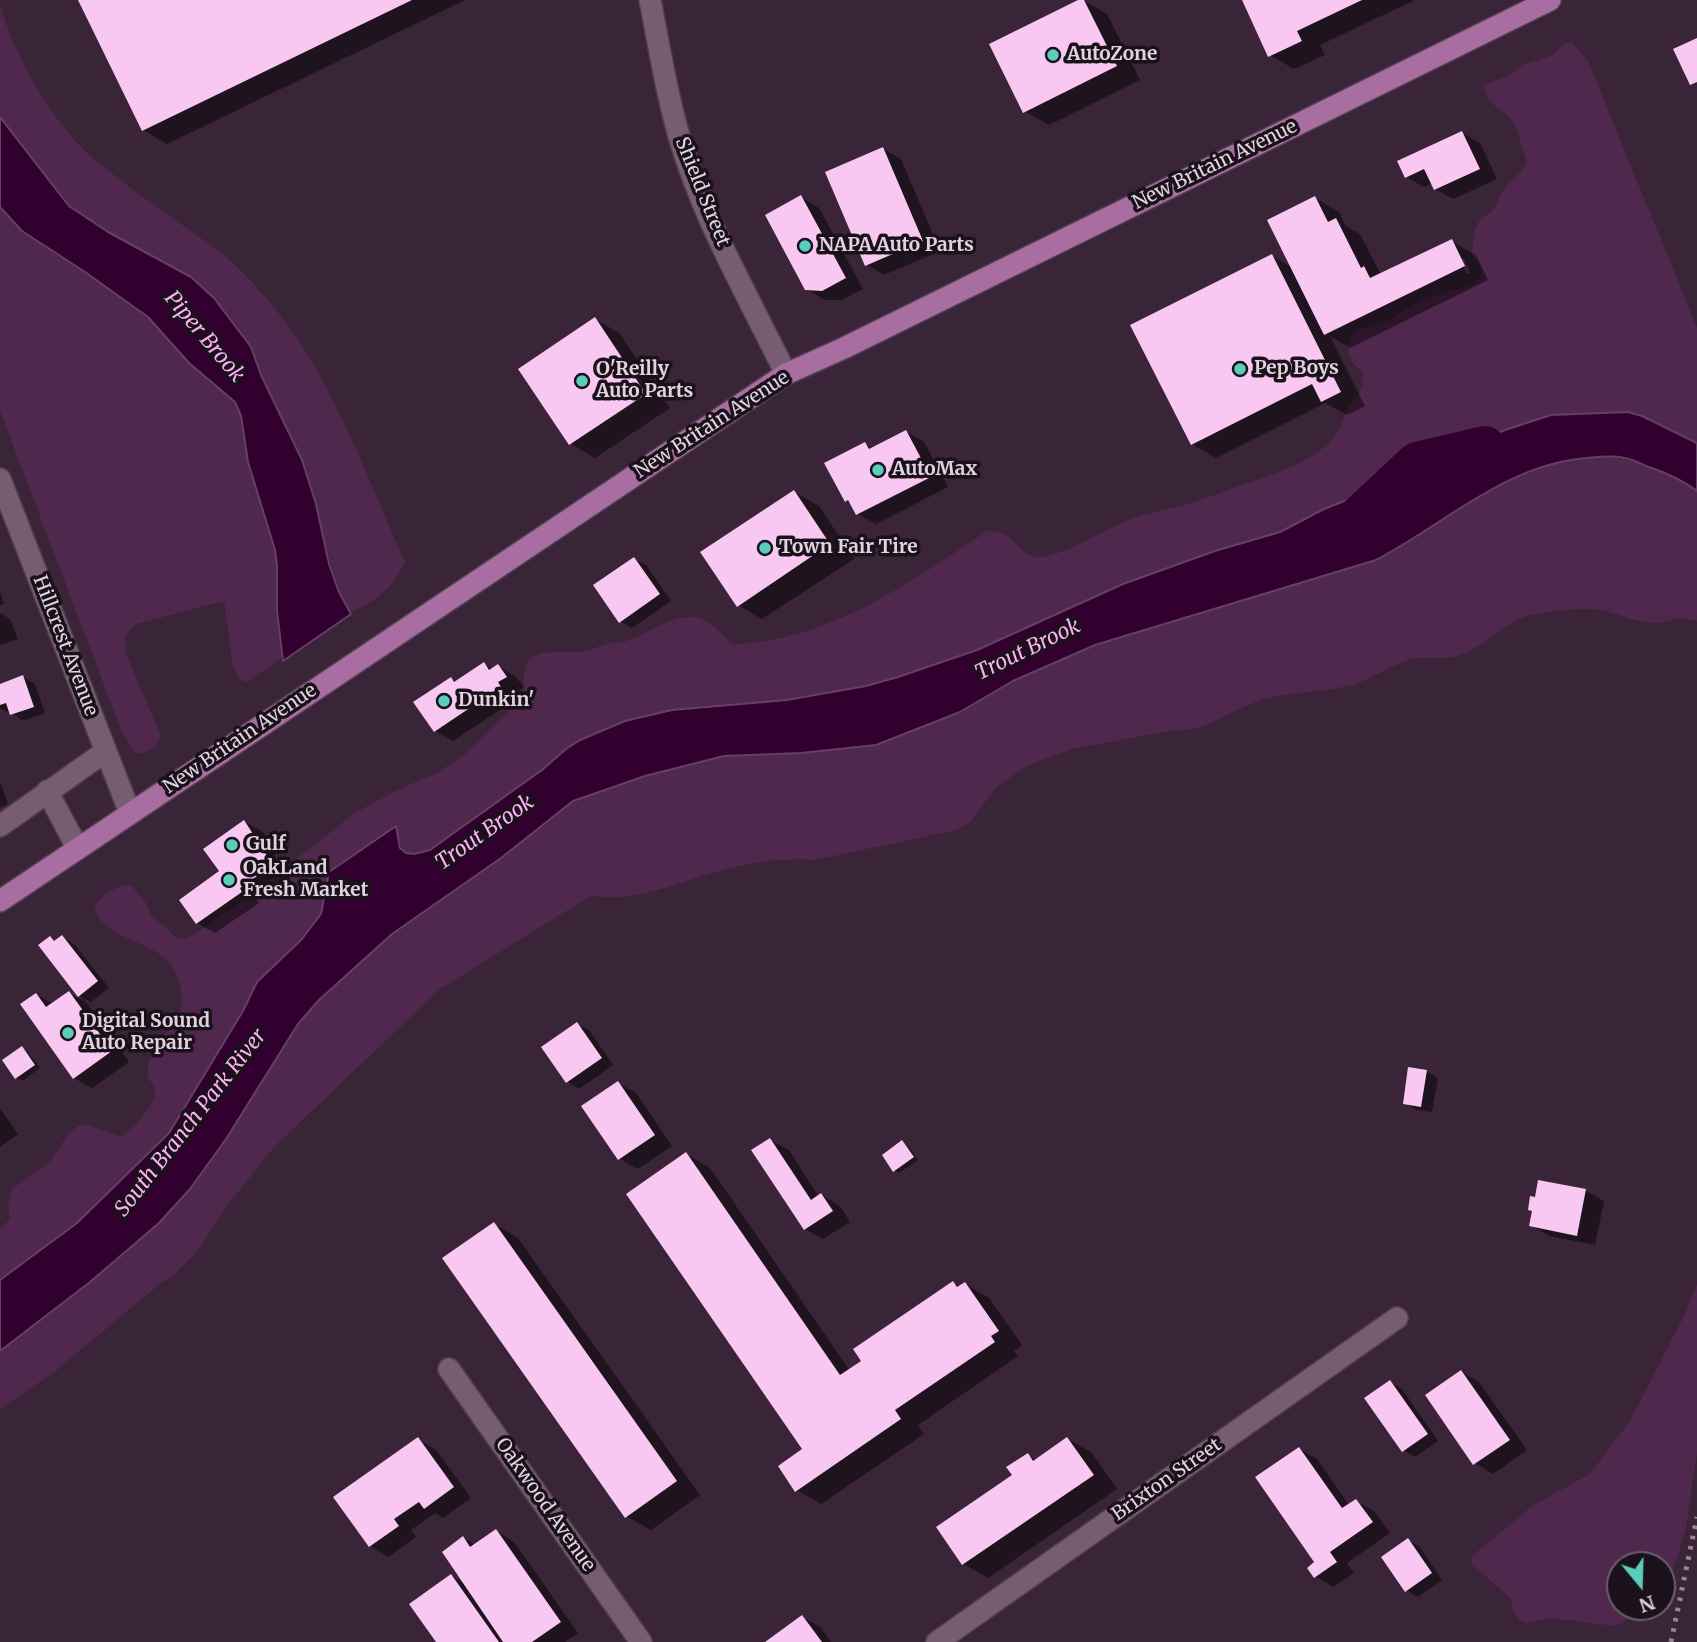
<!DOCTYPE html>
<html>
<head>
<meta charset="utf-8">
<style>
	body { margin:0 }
	#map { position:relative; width:1697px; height:1642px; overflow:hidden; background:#3a2437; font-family:Merriweather,serif }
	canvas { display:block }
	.north { position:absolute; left:1606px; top:1551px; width:70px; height:70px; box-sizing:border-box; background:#1b111a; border:2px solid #6a5f69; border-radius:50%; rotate:161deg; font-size:19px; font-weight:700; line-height:28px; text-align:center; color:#e1d3df }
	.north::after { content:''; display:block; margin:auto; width:24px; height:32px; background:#5bcebb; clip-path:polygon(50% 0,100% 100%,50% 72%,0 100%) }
</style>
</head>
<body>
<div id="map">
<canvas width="1697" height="1642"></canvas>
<div class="north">N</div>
</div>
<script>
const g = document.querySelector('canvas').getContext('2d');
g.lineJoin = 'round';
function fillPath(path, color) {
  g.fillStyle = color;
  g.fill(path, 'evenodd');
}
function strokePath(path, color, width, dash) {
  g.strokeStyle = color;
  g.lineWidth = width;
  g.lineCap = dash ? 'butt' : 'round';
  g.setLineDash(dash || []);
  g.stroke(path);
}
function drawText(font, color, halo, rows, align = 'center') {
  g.font = font + ' Merriweather,serif';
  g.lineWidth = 7;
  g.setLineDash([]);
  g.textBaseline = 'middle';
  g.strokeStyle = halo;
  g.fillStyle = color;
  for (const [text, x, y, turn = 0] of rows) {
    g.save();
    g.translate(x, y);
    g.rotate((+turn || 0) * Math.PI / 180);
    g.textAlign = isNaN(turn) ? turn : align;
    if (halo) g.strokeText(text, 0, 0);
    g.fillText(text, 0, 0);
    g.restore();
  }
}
fillPath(new Path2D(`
	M 0,3 C 13,55 53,124 94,159 C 134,193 181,223 224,255 C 263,290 299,335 323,381 C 354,439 378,502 405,562 C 393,586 376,603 350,612 C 324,564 322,510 302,459 C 286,421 265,386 251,347 L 108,232 L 69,206 L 8,128 L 0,117 Z
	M 1572,42 L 1587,59 L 1593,73 L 1697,328 L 1697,443 L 1642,416 L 1628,412 L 1566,414 L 1480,440 L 1451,451 L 1398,480 L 1324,509 L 1280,532 L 1215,551 L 1123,584 L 977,650 L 898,677 L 866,686 L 787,700 L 672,710 L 625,721 L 580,740 L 566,749 L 542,770 L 430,850 C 402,860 402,851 396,827 L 324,901 L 321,913 L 312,927 L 256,983 L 243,1011 L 169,1133 L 77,1223 L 0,1280 L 0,1228 L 10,1220 L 8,1205 L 12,1189 L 50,1162 L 67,1136 L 78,1126 L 85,1124 L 121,1137 C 131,1131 157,1104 155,1091 C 155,1086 150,1081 147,1076 C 148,1063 151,1052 159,1041 C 163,1035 169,1030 174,1025 C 187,1010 182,985 174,969 C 158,940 104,941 94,907 C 103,893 115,886 131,885 L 146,903 L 152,917 L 164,925 L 175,937 L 182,939 L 190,937 L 257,890 L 355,813 L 395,791 L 437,773 L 463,756 L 523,698 C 524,688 522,670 528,661 C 538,648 571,653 585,651 C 592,650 599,646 606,644 C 613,642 620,643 627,641 C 648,633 670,616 692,617 C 708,618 721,633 732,644 C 828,642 910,582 987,531 C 1014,528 1019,560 1042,557 C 1072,552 1098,532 1126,521 C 1144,513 1163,511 1182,506 C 1200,501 1216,494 1233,488 C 1267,476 1302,468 1329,443 C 1338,434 1342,422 1347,410 C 1356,391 1363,398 1363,373 C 1348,360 1344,351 1354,332 L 1389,320 L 1421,300 L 1449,291 L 1472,286 L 1482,275 L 1481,268 L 1472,255 C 1473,243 1473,228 1481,219 C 1485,215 1491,213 1494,209 C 1498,203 1499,195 1504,189 C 1510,180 1527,171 1526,159 C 1525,157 1517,129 1516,127 C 1509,109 1484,107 1484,85 L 1506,77 L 1525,64 L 1553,55 L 1564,44 Z
	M 0,207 L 22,231 L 85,272 L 148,317 L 189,363 L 235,402 L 241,416 L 248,462 L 275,550 L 277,565 L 277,611 L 283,657 L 247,682 L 240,680 L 233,666 L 224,601 L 136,624 L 126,635 L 125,651 L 160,734 C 159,747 152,749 141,754 L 134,751 L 122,732 L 0,411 Z
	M 1591,457 C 1628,456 1667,468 1697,491 L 1697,621 C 1676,614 1672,622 1656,623 C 1635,623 1614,611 1593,609 C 1581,608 1536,612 1525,617 C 1500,626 1483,649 1456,656 C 1441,661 1424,655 1409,660 C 1389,666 1372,679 1351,685 C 1322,693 1290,691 1262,700 C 1229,710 1209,732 1173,730 L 1073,749 L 1028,765 L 996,787 L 970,822 L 956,830 L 815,860 C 791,858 763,861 739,866 C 696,874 635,906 592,895 L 440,989 L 274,1147 L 226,1207 L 197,1252 L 175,1274 L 161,1283 L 53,1373 L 0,1409 L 0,1351 L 90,1282 L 158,1223 L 209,1165 L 298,1024 L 319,1000 L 392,934 L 501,858 L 573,801 L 645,776 L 724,756 L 801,753 L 876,745 L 960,712 L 1013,681 L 1095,645 L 1376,560 C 1447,523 1508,464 1591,457 Z
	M 1697,1284 L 1697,1453 L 1686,1528 L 1672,1574 L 1675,1597 L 1672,1605 L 1661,1616 L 1629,1619 L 1615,1626 L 1551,1618 L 1527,1623 L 1519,1620 L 1514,1613 L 1510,1598 L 1472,1564 L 1472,1556 L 1532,1506 L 1590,1474 L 1630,1421 L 1686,1312 ZM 1620,1565 L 1662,1565 L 1662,1607 L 1620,1607 Z`), '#51284d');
const water = new Path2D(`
	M 0,117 L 69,206 L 108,232 L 191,277 L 214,298 L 251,347 L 261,375 L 302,460 L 316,504 L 329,564 L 339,592 L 351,614 L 283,661 L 277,611 L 277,565 L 275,550 L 248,462 L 241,416 L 235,402 L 189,363 L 148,317 L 85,272 L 22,231 L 0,207 Z
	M 1628,412 L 1642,416 L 1697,443 L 1697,491 C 1682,480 1667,473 1649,467 C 1641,464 1633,459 1624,458 C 1612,455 1598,457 1587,458 C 1506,464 1445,524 1376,560 L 1095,645 L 1013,681 L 960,712 L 876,745 L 801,753 L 724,756 L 645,776 L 573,801 L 501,858 L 392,934 L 319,1000 L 298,1024 L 226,1139 L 190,1189 L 159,1223 L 90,1282 L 0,1351 L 0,1280 L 77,1223 L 169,1133 L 243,1011 L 257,982 L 302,939 L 321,914 L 329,872 L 396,826 L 400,848 L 406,853 L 414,854 L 430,850 L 542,770 L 566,749 L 580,740 L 625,721 L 672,710 L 787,700 L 866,686 L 898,677 L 977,650 L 1123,584 L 1215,551 L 1280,532 L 1324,509 L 1398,480 L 1423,463 L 1451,451 L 1508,429 L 1551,415 Z`);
fillPath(water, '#31002f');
strokePath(water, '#663f64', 2);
fillPath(new Path2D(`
	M 80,0 L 465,0 L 167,144 L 143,130 Z
	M 1083,0 L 1107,14 L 1140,80 L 1049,125 L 1024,111 Z
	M 1243,0 L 1415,0 L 1320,45 L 1325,55 L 1294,69 L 1270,55 Z
	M 1462,133 L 1480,143 L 1497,179 L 1453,199 L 1435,189 L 1432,183 L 1424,187 L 1406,177 Z
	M 883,149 L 901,159 L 940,251 L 884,275 L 866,264 Z
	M 801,197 L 819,208 L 863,289 L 841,300 L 825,300 L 806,289 Z
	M 1315,198 L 1339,212 L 1346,226 L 1360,234 L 1381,275 L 1451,241 L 1476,255 L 1488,280 L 1350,348 L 1330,336 L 1365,406 L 1347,415 L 1325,403 L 1216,458 L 1192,444 L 1272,256 L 1293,268 ZM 1460,259 L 1464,259 L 1470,273 L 1467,274 Z
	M 595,319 L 619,333 L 670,408 L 595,458 L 571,444 L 520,369 Z
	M 906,432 L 924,442 L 948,487 L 876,524 L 858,514 L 853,505 L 846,501 L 865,444 L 874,449 Z
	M 794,492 L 819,506 L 854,559 L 762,619 L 738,605 Z
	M 634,559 L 646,565 L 671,601 L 632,628 L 620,621 Z
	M 0,592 L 4,604 L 0,605 Z
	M 0,613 L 10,619 L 18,639 L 0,645 Z
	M 484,664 L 493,670 L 498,666 L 516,677 L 524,687 L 515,693 L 518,698 L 453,741 L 435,731 L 451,679 L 457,682 Z
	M 23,677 L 35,684 L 45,713 L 23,721 L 10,711 L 7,712 L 0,708 L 0,691 Z
	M 0,782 L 8,804 L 0,807 Z
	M 245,822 L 263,832 L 277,853 L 274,855 L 289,876 L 256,899 L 259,903 L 215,933 L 197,923 Z
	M 62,937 L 74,944 L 109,988 L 91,1002 L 83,998 L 129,1062 L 92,1088 L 74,1078 L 37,995 L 53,1004 L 69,993 L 84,1001 L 41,945 L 50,938 L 56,942 Z
	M 577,1024 L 589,1030 L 613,1065 L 579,1089 L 568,1082 L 543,1047 Z
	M 22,1048 L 27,1051 L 40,1068 L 22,1081 L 17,1078 Z
	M 1426,1071 L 1438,1078 L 1432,1112 L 1417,1110 L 1405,1103 Z
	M 618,1083 L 636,1093 L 672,1146 L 638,1169 L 620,1159 Z
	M 0,1108 L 18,1134 L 0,1147 Z
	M 770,1140 L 789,1150 L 819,1197 L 822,1195 L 840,1206 L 850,1222 L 823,1239 L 805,1229 Z
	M 902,1143 L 908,1146 L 918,1160 L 899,1173 L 894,1170 Z
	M 686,1154 L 710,1168 L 850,1371 L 953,1283 L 960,1287 L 965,1284 L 989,1298 L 1022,1345 L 1014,1351 L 1018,1356 L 918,1425 L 924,1434 L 821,1504 L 797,1490 L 805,1450 Z
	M 1540,1182 L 1586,1191 L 1604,1201 L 1595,1245 L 1549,1236 L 1531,1225 Z
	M 494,1224 L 518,1238 L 700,1495 L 651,1530 L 626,1516 Z
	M 1461,1372 L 1479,1382 L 1527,1450 L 1493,1474 L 1475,1463 Z
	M 1390,1382 L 1402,1389 L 1438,1441 L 1415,1457 L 1403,1450 Z
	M 418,1439 L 436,1450 L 471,1498 L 443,1518 L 435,1513 L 411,1530 L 416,1537 L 388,1557 L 370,1546 L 336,1497 Z
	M 1068,1439 L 1092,1453 L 1117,1489 L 988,1578 L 964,1564 L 1028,1455 L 1036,1460 Z
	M 1299,1449 L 1317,1459 L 1349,1505 L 1356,1501 L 1374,1511 L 1390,1533 L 1347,1563 L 1354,1573 L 1333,1587 L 1315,1576 L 1317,1563 Z
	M 496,1531 L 514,1542 L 578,1633 L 565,1642 L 438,1642 L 452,1576 L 466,1585 L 464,1538 L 476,1545 Z
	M 1408,1540 L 1420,1547 L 1442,1580 L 1418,1597 L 1406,1590 Z
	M 802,1617 L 820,1627 L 831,1642 L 768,1642 Z`), '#0007');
strokePath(new Path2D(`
	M 1359,517 L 1417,463 L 1485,447`), '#31002f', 42);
fillPath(new Path2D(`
	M 78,0 L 412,0 L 142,131 Z
	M 1078,0 L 1084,0 L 1117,66 L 1023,113 L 989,44 Z
	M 1242,0 L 1362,0 L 1297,31 L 1302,41 L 1268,57 Z
	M 1697,38 L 1697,82 L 1690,85 L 1673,49 Z
	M 1462,131 L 1480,169 L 1434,190 L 1424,169 L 1405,178 L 1397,161 Z
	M 883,147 L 923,241 L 865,266 L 825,172 Z
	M 801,195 L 846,278 L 822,291 L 805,290 L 765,215 Z
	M 1315,196 L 1328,222 L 1336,218 L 1361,268 L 1364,266 L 1370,278 L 1452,239 L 1465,266 L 1324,335 L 1267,220 Z
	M 1272,254 L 1341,392 L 1321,402 L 1312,384 L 1191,445 L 1130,325 Z
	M 595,317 L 646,394 L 569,445 L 518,369 Z
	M 906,430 L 931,477 L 856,515 L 848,500 L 845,502 L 824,463 L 865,442 L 869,449 Z
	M 794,490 L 830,544 L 737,607 L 700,552 Z
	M 634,557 L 660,594 L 619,623 L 593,585 Z
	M 484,662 L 489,670 L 498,664 L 507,677 L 498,682 L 501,687 L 434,732 L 413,702 L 451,677 L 454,682 Z
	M 23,675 L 34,707 L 10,715 L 6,703 L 0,705 L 0,684 Z
	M 244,820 L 273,865 L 240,888 L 242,892 L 196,924 L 179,900 L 219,871 L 203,849 Z
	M 62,935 L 98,981 L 78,997 L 38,945 L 50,936 L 54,941 Z
	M 69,991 L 112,1051 L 73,1079 L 20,1004 L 36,993 L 46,1007 Z
	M 577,1022 L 602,1058 L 566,1083 L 541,1047 Z
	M 22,1046 L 35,1065 L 15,1079 L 2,1060 Z
	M 1408,1067 L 1427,1070 L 1421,1107 L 1403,1104 Z
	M 618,1081 L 655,1135 L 618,1160 L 581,1106 Z
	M 770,1138 L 811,1200 L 821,1193 L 833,1211 L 804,1230 L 751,1150 Z
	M 902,1140 L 914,1157 L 893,1172 L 882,1155 Z
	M 686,1152 L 840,1375 L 861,1361 L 853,1349 L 953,1281 L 957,1287 L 965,1282 L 999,1331 L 991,1336 L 995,1342 L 895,1410 L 901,1419 L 795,1492 L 778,1466 L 802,1449 L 626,1194 Z
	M 1538,1180 L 1586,1189 L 1577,1236 L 1529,1226 L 1532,1211 L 1528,1210 L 1530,1196 L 1535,1197 Z
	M 494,1222 L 677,1481 L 625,1518 L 442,1258 Z
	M 1461,1370 L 1510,1440 L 1473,1465 L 1425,1395 Z
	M 1390,1380 L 1428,1434 L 1402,1452 L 1364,1398 Z
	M 418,1437 L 454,1487 L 424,1509 L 419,1502 L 394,1519 L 399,1526 L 369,1547 L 333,1497 Z
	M 1067,1437 L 1094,1475 L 962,1565 L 936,1527 L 1012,1475 L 1006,1467 L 1028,1453 L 1033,1461 Z
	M 1299,1447 L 1342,1508 L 1356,1499 L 1373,1522 L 1330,1552 L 1337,1562 L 1314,1578 L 1307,1568 L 1314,1562 L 1255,1477 Z
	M 496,1529 L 561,1622 L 532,1642 L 503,1642 L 442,1552 L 463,1536 L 470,1547 Z
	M 1408,1538 L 1432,1573 L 1405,1592 L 1381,1557 Z
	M 451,1574 L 499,1642 L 436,1642 L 409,1604 Z
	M 802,1615 L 822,1642 L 765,1642 Z`), '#f8c8f2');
const minor = new Path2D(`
	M 650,0 C 659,45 666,92 679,136 C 703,219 748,296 786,374
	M 0,479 L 130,813
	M 47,791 L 78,849
	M 0,826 L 106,751
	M 449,1369 L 641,1642
	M 937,1642 L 1397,1318`);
const major = new Path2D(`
	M 0,901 L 786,374 L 844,348 L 1550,0`);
strokePath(minor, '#524050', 24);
strokePath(major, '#524050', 24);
strokePath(minor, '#765d72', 21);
strokePath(major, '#a86da1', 21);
strokePath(new Path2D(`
	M 1671,1642 L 1697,1517`), '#988695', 5, [3.5, 7]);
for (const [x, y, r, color] of [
	[1053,55,7,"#5bcebb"],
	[805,246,7,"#5bcebb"],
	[1240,369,7,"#5bcebb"],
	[582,381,7,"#5bcebb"],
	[878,470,7,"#5bcebb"],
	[765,548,7,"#5bcebb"],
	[444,701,7,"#5bcebb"],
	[232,845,7,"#5bcebb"],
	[229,880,7,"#5bcebb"],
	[68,1033,7,"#5bcebb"]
]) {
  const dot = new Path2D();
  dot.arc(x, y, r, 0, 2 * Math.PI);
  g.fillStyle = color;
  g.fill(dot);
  strokePath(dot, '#1b111a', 2.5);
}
drawText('bold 19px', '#e1d3df', '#1b111a', [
	["AutoZone",1067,55],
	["NAPA Auto Parts",819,246],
	["Pep Boys",1254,369],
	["O'Reilly",596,370],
	["Auto Parts",596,392],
	["AutoMax",892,470],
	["Town Fair Tire",779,548],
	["Dunkin'",458,701],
	["Gulf",246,845],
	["OakLand",243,869],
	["Fresh Market",243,891],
	["Digital Sound",82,1022],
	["Auto Repair",82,1044]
], 'left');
drawText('19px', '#e1d3df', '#1b111a', [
	["New Britain Avenue",1215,165,-26],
	["Shield Street",702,192,68],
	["New Britain Avenue",712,425,-33],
	["Hillcrest Avenue",65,646,69],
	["New Britain Avenue",240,739,-34],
	["Brixton Street",1167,1480,-35],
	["Oakwood Avenue",545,1505,55]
]);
drawText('italic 21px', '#fdaff4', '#1b111a', [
	["Piper Brook",204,337,50],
	["Trout Brook",1028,650,-26],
	["Trout Brook",485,833,-35],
	["South Branch Park River",191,1123,-52]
]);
</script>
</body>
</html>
